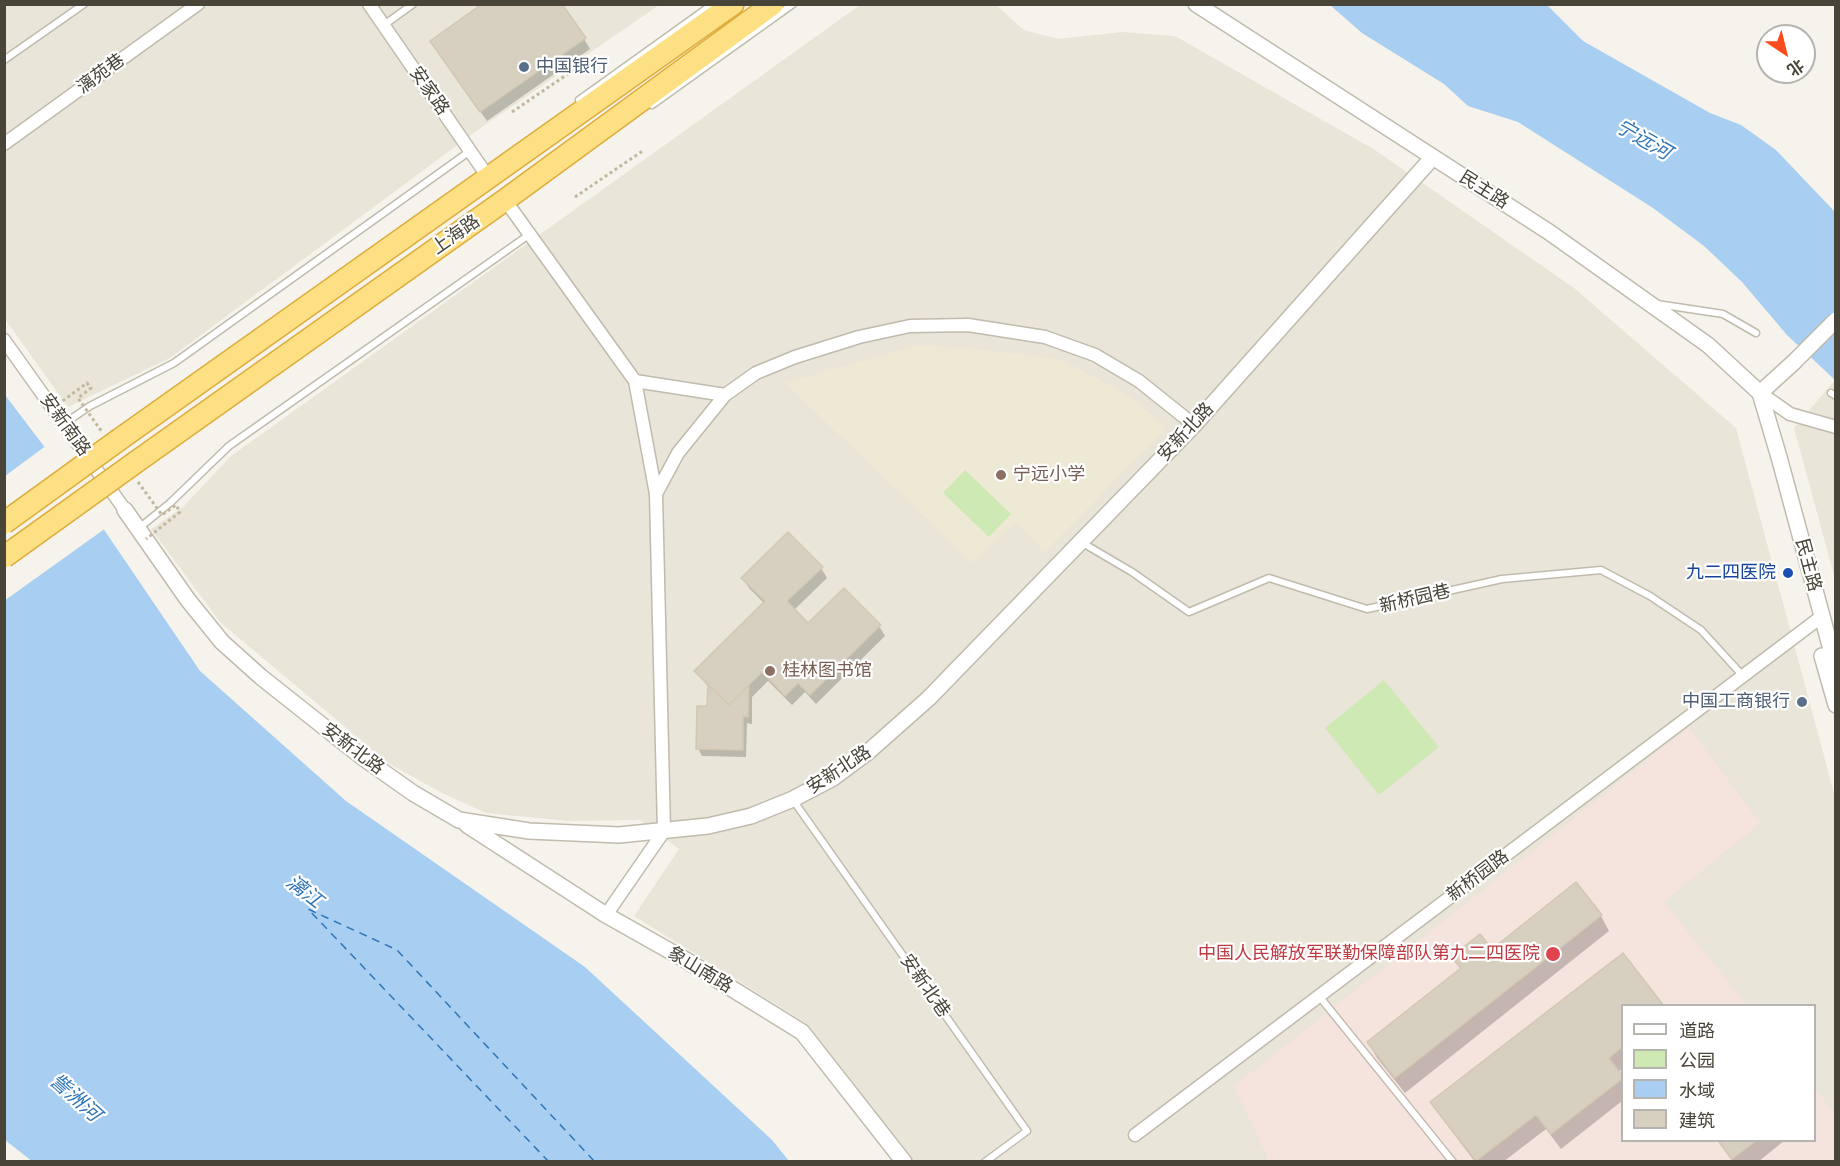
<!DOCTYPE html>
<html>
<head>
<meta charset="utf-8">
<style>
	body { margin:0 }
	#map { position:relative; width:1840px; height:1166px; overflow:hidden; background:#f5f3eb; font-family:Rubik,"Noto Sans SC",sans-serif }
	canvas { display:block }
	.frame { position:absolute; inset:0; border:6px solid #494438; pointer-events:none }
	.legend { position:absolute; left:1621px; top:1004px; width:195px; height:138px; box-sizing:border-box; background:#fff; border:2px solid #b6b4af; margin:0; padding:8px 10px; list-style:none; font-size:18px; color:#494438 }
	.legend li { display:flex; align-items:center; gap:12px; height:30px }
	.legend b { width:30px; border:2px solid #b6b4af }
	.north { position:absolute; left:1756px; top:24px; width:60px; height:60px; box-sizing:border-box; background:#fff; border:2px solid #b6b4af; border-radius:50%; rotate:145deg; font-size:16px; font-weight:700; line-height:24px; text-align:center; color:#494438 }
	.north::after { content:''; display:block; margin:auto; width:21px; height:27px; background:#f94d1d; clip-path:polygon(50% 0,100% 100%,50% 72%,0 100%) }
</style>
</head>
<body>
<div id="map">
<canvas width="1840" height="1166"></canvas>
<div class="frame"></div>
<ul class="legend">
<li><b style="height:8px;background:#fff"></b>道路</li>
<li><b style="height:16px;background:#cee9b4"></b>公园</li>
<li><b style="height:16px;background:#a8cef1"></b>水域</li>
<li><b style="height:16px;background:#d7cfc0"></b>建筑</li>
</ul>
<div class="north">北</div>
</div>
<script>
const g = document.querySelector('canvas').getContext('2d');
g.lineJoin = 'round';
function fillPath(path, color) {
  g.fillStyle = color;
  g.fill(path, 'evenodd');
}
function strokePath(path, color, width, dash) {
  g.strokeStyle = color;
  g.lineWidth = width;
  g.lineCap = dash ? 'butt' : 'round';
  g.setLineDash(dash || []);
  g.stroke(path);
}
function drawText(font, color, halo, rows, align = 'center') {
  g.font = font + ' Rubik,"Noto Sans SC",sans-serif';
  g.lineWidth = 4.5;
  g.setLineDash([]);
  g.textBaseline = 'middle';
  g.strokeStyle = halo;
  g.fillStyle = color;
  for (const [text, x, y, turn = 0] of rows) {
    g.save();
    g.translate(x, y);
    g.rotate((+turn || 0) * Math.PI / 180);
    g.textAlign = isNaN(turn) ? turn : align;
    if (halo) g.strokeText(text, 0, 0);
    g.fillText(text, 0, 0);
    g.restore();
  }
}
fillPath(new Path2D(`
	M 4,5 L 659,5 L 475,132 L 170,358 L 68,407 L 5,319 Z
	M 860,5 L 996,5 L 1024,30 L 1058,39 L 1123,32 L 1175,36 L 1375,150 L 1574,288 L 1736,428 L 1835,797 L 1835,1161 L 913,1161 L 806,1023 L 634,916 L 679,849 L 640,820 L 569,821 L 486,813 L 442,793 L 388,763 L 220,622 L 151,529 L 183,507 L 231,456 ZM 1622,1006 L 1814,1006 L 1814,1140 L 1622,1140 Z
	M 1835,380 L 1835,579 L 1794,428 Z`), '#e9e5d9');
fillPath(new Path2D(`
	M 915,346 L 966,348 L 1061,359 L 1128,395 L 1167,428 L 1045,552 L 1015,523 L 973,564 L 785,383 Z`), '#eee9d5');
fillPath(new Path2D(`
	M 1689,727 L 1760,823 L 1664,902 L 1747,1005 L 1622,1006 L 1622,1140 L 1814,1140 L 1815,1088 L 1835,1114 L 1835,1161 L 1269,1161 L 1234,1086 Z`), '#f5e3de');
fillPath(new Path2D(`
	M 965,470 L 1011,514 L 989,537 L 943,493 Z
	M 1384,680 L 1439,747 L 1379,795 L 1325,728 Z`), '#cee9b4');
fillPath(new Path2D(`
	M 1330,5 L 1547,5 L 1583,41 L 1710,113 L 1741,125 L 1776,150 L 1835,212 L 1835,380 L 1787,335 L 1742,282 L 1704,246 L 1653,208 L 1518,122 L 1468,106 L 1444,84 L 1362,33 Z
	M 5,395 L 75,487 L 200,671 L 346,801 L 585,967 L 772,1140 L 789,1161 L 33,1162 L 5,1140 Z`), '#a8cef1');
fillPath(new Path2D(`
	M 47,445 L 106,528 L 4,601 L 5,476 Z`), '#f5f3eb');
fillPath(new Path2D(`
	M 584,39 L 590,49 L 487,121 L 438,51 Z
	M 821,568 L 827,578 L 794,610 L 808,625 L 879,626 L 885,636 L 816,704 L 805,692 L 792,705 L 768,681 L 752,697 L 752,724 L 747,723 L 746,757 L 702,756 L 698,748 L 709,707 L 709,688 L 696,671 L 764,603 L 749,588 L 743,578 Z
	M 1601,916 L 1609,931 L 1405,1093 L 1377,1058 L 1369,1043 L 1461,970 L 1453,957 L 1492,951 Z
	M 1623,955 L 1622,1069 L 1618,1072 L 1622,1078 L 1622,1101 L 1561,1149 L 1546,1129 L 1503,1162 L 1475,1162 L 1441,1117 L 1432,1102 Z
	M 1717,1140 L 1785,1140 L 1758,1162 L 1733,1162 Z`), '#0003');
strokePath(new Path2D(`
	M 549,1162 L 308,909 L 397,950 L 595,1162`), '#3075b7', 1.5, [8, 6]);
const building = new Path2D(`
	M 482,4 L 562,4 L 586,38 L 480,112 L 430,41 Z
	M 788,532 L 823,567 L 787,601 L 808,623 L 844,588 L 881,625 L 810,695 L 798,683 L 785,696 L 762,672 L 729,705 L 694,671 L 765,601 L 741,578 Z
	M 708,685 L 729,705 L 749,685 L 748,717 L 743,716 L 743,750 L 696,749 L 697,706 L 707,706 Z
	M 1576,882 L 1602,915 L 1395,1078 L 1367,1042 L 1461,968 L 1451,957 L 1480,934 L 1492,949 Z
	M 1623,953 L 1664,1006 L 1622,1006 L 1622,1047 L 1609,1058 L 1622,1076 L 1622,1079 L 1551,1134 L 1536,1115 L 1476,1161 L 1430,1102 Z
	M 1718,1140 L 1757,1140 L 1732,1159 Z`);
fillPath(building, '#d7cfc0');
strokePath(building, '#d2c8b3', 1.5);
const service = new Path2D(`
	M 384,25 L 413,4
	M 4,60 L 84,4
	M 579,100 L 713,4
	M 652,105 L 793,4
	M 1657,304 L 1723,314 L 1756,333
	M 1831,393 L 1836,396
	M 65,423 L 90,406 L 174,363 L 470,151
	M 139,528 L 170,503 L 229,446 L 530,234
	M 1081,542 L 1132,572 L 1189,612 L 1269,578 L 1367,609 L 1502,579 L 1601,570 L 1650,596 L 1701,630 L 1743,676
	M 793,800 L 1027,1131 L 985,1162
	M 1319,996 L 1453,1162`);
const minor = new Path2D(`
	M 369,4 L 488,177
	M 4,144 L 198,4
	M 505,200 L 635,381 L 656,494 L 664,831 L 606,915
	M 4,340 L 125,510
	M 635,381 L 725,395 L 756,373 L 795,357 L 859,337 L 910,326 L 968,325 L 1045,337 L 1095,355 L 1139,381 L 1194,425
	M 1760,393 L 1790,414 L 1836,427
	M 656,494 L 678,453 L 725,395
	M 1135,1135 L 1821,617`);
const tertiary = new Path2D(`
	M 1196,4 L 1549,232 L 1708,345 L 1760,393 L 1779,457 L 1836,668
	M 1760,393 L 1794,362
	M 125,510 L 188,600 L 222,642 L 261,677 L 362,757 L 413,793 L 459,820 L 529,831 L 619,835 L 708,826 L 751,816 L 793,799 L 833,778 L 868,752 L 929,698 L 1194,425 L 1433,157
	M 1822,656 L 1836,705
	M 467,825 L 606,915 L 684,959 L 802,1032 L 904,1162`);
const trunk = new Path2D(`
	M 120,439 L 733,4
	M 136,462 L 505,200 L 773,4`);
strokePath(service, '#c1bbad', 9);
strokePath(minor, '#c1bbad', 15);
strokePath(tertiary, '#c1bbad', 18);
strokePath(trunk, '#dead3c', 24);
strokePath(new Path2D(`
	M 512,112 L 578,67
	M 575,197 L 644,150`), '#c3b89e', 3, [3, 3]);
strokePath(service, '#fff', 6);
strokePath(minor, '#fff', 12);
strokePath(tertiary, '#fff', 15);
strokePath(trunk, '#fee084', 21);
const tertiaryBridge = new Path2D(`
	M 1794,362 L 1836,320`);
const trunkBridge = new Path2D(`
	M 4,523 L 120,439
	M 4,557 L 136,462`);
strokePath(tertiaryBridge, '#c1bbad', 18, []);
strokePath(trunkBridge, '#dead3c', 24, []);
strokePath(new Path2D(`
	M 53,408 L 87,383 L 91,388 L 78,398 L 102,432
	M 138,482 L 162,515 L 176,505 L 180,512 L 146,539`), '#c3b89e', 3, [3, 3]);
strokePath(tertiaryBridge, '#fff', 15);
strokePath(trunkBridge, '#fee084', 21);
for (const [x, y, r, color] of [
	[524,67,6,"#5c6f8a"],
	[1001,475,6,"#8d6e63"],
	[1788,573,6,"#1a4fb4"],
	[770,671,6,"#8d6e63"],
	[1802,702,6,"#5c6f8a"],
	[1553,954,8,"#e0444e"]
]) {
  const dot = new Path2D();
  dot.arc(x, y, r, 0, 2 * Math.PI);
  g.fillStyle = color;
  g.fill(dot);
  strokePath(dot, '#fff', 2);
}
drawText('18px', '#4e5e75', '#fff', [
	["中国银行",536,67],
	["中国工商银行",1790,702,"right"]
], 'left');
drawText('18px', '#494438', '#fff', [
	["漓苑巷",101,74,-36],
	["安家路",429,91,55],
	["民主路",1484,190,32],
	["上海路",456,235,-35],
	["安新南路",65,425,54],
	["安新北路",1186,432,-47],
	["民主路",1808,565,75],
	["新桥园巷",1415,599,-13],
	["安新北路",353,749,37],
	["安新北路",839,770,-33],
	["新桥园路",1478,876,-37],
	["象山南路",700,970,31],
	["安新北巷",925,986,55]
]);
drawText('18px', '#785e54', '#fff', [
	["宁远小学",1013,475],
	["桂林图书馆",782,671]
], 'left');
drawText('18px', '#164399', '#fff', [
	["九二四医院",1776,573]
], 'right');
drawText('18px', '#be3a42', '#fff', [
	["中国人民解放军联勤保障部队第九二四医院",1540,954]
], 'right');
drawText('italic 20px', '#3075b7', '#fff', [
	["宁远河",1643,140,30],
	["漓江",304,892,38],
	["訾洲河",75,1098,42]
]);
</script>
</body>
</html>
